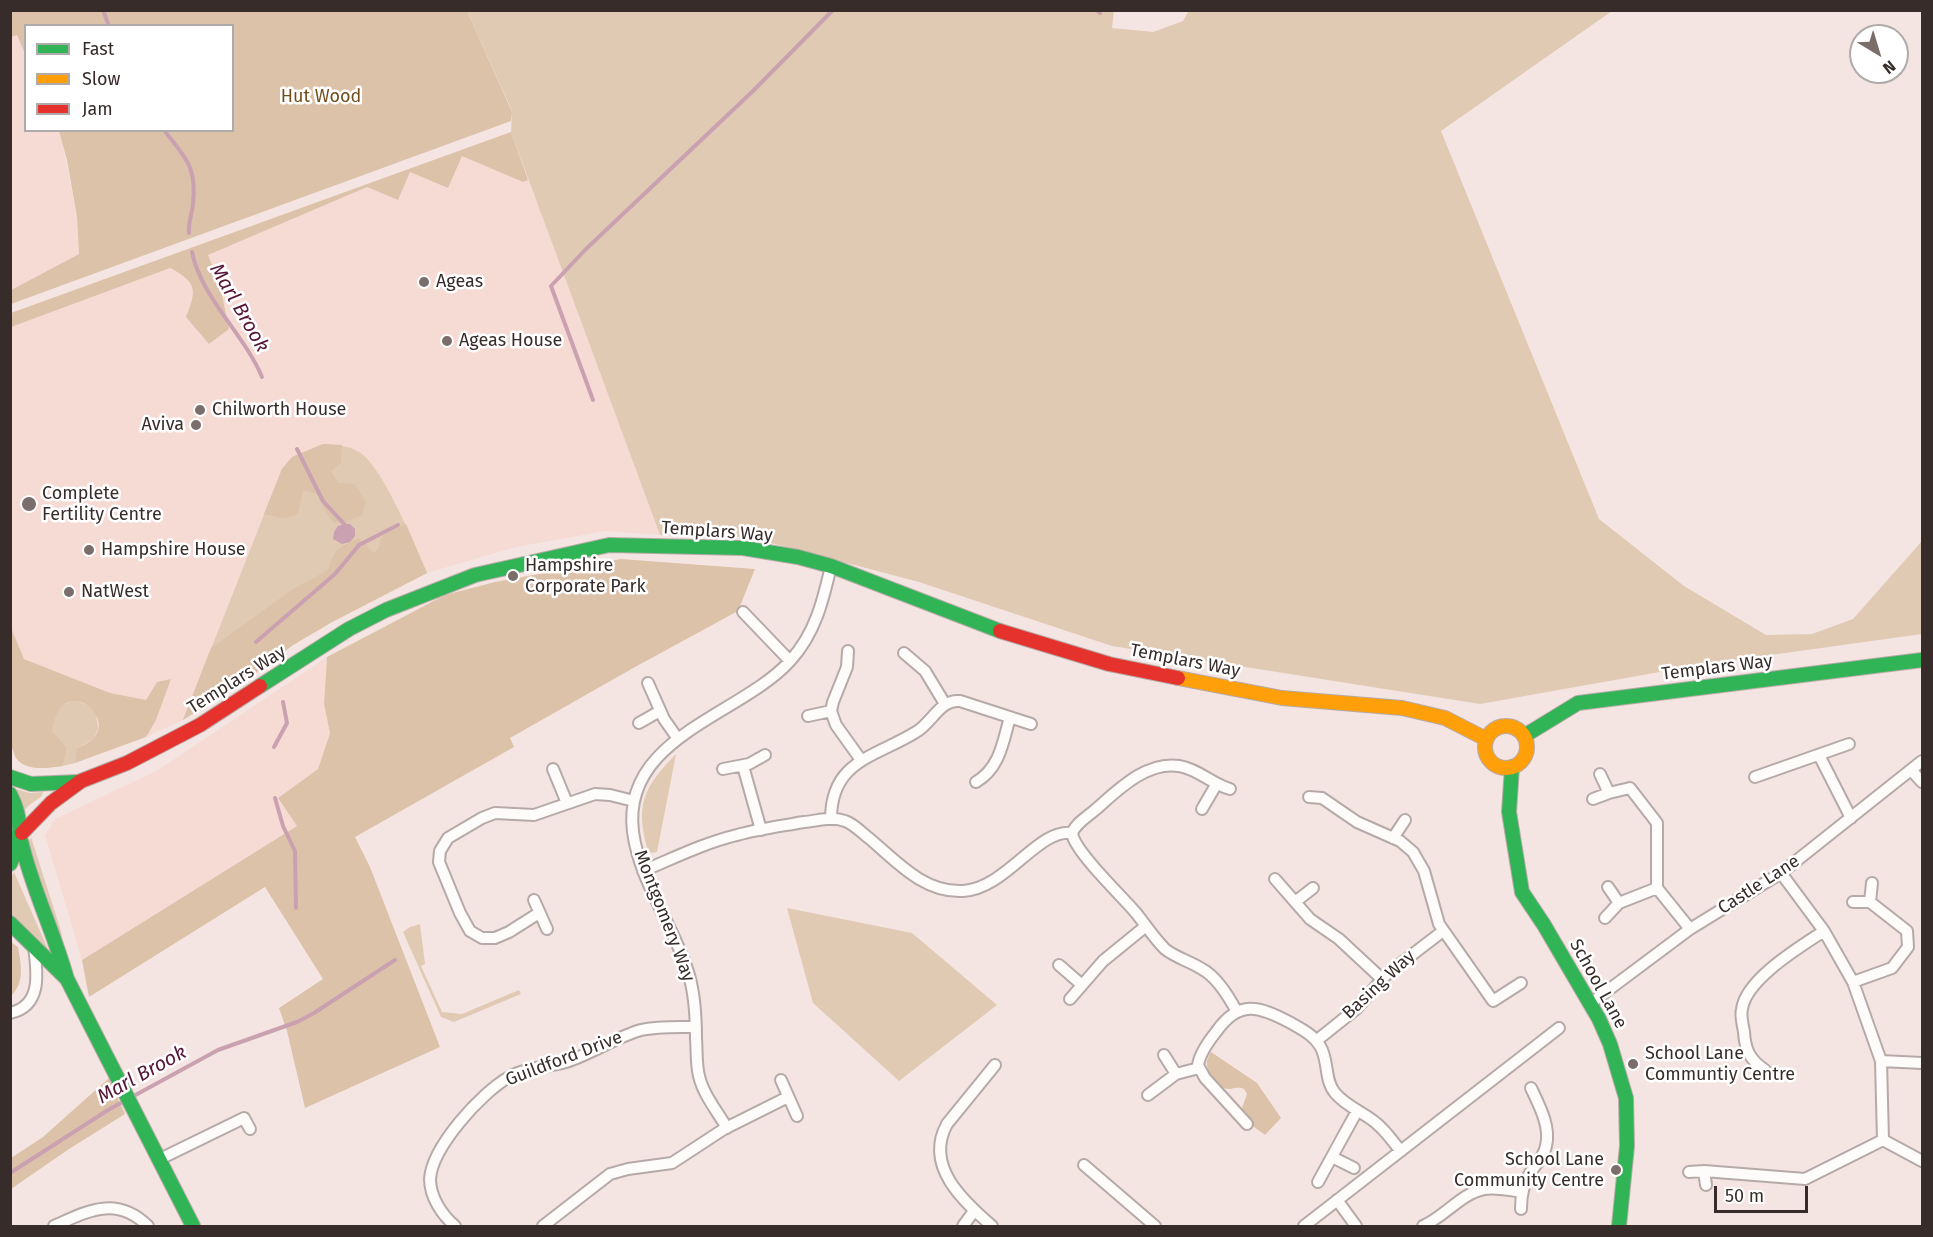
<!DOCTYPE html>
<html>
<head>
<meta charset="utf-8">
<style>
	body { margin:0 }
	#map { position:relative; width:1933px; height:1237px; overflow:hidden; background:#f5e5e2; font-family:"Fira Sans",sans-serif }
	canvas { display:block }
	.frame { position:absolute; inset:0; border:12px solid #372c2a; pointer-events:none }
	.legend { position:absolute; left:24px; top:24px; width:210px; height:108px; box-sizing:border-box; background:#fff; border:2px solid #afabaa; margin:0; padding:8px 10px; list-style:none; font-size:18px; color:#372c2a }
	.legend li { display:flex; align-items:center; gap:12px; height:30px }
	.legend b { width:30px; border:2px solid #afabaa }
	.north { position:absolute; left:1849px; top:24px; width:60px; height:60px; box-sizing:border-box; background:#fff; border:2px solid #afabaa; border-radius:50%; rotate:142deg; font-size:16px; font-weight:700; line-height:24px; text-align:center; color:#372c2a }
	.north::after { content:''; display:block; margin:auto; width:21px; height:27px; background:#7a6d6a; clip-path:polygon(50% 0,100% 100%,50% 72%,0 100%) }
	.scale { position:absolute; left:1714px; top:1186px; width:94px; height:27px; box-sizing:border-box; border:3px solid #372c2a; border-top:0; padding-left:8px; font-size:18px; line-height:21px; white-space:nowrap; color:#372c2a; -webkit-text-stroke:4px #fff; paint-order:stroke }
</style>
</head>
<body>
<div id="map">
<canvas width="1933" height="1237"></canvas>
<div class="frame"></div>
<ul class="legend">
<li><b style="height:8px;background:#30b455"></b>Fast</li>
<li><b style="height:8px;background:#ff9f0a"></b>Slow</li>
<li><b style="height:8px;background:#e5322d"></b>Jam</li>
</ul>
<div class="north">N</div>
<div class="scale">50 m</div>
</div>
<script>
const g = document.querySelector('canvas').getContext('2d');
g.lineJoin = 'round';
function fillPath(path, color) {
  g.fillStyle = color;
  g.fill(path, 'evenodd');
}
function strokePath(path, color, width, dash) {
  g.strokeStyle = color;
  g.lineWidth = width;
  g.lineCap = dash ? 'butt' : 'round';
  g.setLineDash(dash || []);
  g.stroke(path);
}
function drawText(font, color, halo, rows, align = 'center') {
  g.font = font + ' "Fira Sans",sans-serif';
  g.lineWidth = 5;
  g.setLineDash([]);
  g.textBaseline = 'middle';
  g.strokeStyle = halo;
  g.fillStyle = color;
  for (const [text, x, y, turn = 0] of rows) {
    g.save();
    g.translate(x, y);
    g.rotate((+turn || 0) * Math.PI / 180);
    g.textAlign = isNaN(turn) ? turn : align;
    if (halo) g.strokeText(text, 0, 0);
    g.fillText(text, 0, 0);
    g.restore();
  }
}
fillPath(new Path2D(`
	M 17,35 L 25,54 L 26,130 L 59,131 L 61,135 L 77,217 L 79,254 L 11,290 L 10,37 Z
	M 511,132 L 660,535 L 606,531 L 516,547 L 427,573 L 332,622 L 293,645 L 249,678 L 183,720 L 146,737 L 75,763 L 48,768 L 26,766 L 16,758 L 11,744 L 11,313 Z
	M 327,657 L 324,704 L 330,733 L 318,769 L 278,798 L 297,826 L 82,960 L 45,835 L 55,819 L 158,770 Z`), '#f6dbd5');
fillPath(new Path2D(`
	M 1114,10 L 1112,28 L 1153,32 L 1183,21 L 1189,10 L 1612,11 L 1441,131 L 1599,519 L 1684,586 L 1766,635 L 1812,634 L 1853,619 L 1922,541 L 1922,634 L 1699,665 L 1480,704 L 1112,646 L 919,582 L 748,537 L 660,535 L 511,132 L 512,111 L 467,11 Z
	M 323,444 C 336,445 348,445 359,452 C 382,465 416,547 427,573 L 332,622 L 293,645 L 249,678 L 183,720 L 282,469 L 292,457 Z
	M 75,700 L 91,707 L 96,714 L 98,729 L 94,738 L 76,749 L 75,763 L 63,766 L 67,748 L 51,731 C 54,715 58,705 75,700 Z
	M 676,754 L 657,852 L 651,853 L 648,851 C 635,805 643,788 676,754 Z
	M 16,789 L 30,793 L 43,792 L 42,796 L 28,806 L 23,812 L 14,790 Z
	M 31,837 L 61,931 L 65,955 L 58,941 L 27,845 Z
	M 14,872 L 51,956 L 11,919 L 10,880 Z
	M 787,908 L 912,933 L 997,1005 L 899,1081 L 813,1003 Z
	M 420,924 L 425,964 L 421,966 L 442,1012 L 462,1014 L 519,990 L 521,994 L 454,1022 L 441,1017 L 403,932 L 410,927 Z`), '#e1cab4');
fillPath(new Path2D(`
	M 11,10 L 467,11 L 512,112 L 511,121 L 11,304 L 11,290 L 79,254 L 77,217 L 67,160 L 59,131 L 232,130 L 232,26 L 26,26 L 25,54 L 17,35 L 11,37 Z
	M 511,132 L 528,180 L 523,182 L 462,156 L 448,188 L 410,172 L 398,200 L 367,187 L 208,255 L 220,285 L 229,329 L 209,344 L 186,317 C 197,290 197,282 170,268 L 11,327 L 11,313 Z
	M 323,444 L 342,445 L 341,463 L 331,471 L 338,483 L 355,484 L 366,502 L 362,515 L 349,521 L 334,523 L 325,511 L 317,494 L 303,490 L 298,514 L 285,519 L 264,514 L 282,469 L 292,457 Z
	M 406,524 L 427,573 L 332,622 L 293,645 L 249,678 L 183,720 L 211,648 L 293,589 L 328,570 C 335,548 338,548 359,538 L 374,553 L 378,549 L 382,536 Z
	M 621,559 L 755,569 L 738,611 L 635,667 L 510,738 L 514,747 L 355,837 L 370,867 L 440,1047 L 305,1108 L 287,1031 L 279,1008 L 323,979 L 265,887 L 89,997 L 82,960 L 297,826 L 278,798 L 318,769 L 330,733 L 324,704 L 327,657 L 445,595 L 495,582 Z
	M 11,628 L 24,659 L 110,693 L 146,700 L 157,682 L 171,679 L 156,720 L 146,737 L 75,763 L 76,749 C 81,746 88,743 93,739 C 117,716 61,671 52,731 L 67,748 L 63,766 C 49,768 26,772 16,758 C 14,754 12,748 11,744 Z
	M 11,942 L 18,947 C 21,964 25,983 11,996 Z
	M 1211,1052 L 1257,1083 L 1281,1118 L 1265,1135 L 1250,1124 L 1242,1108 L 1247,1094 L 1244,1089 C 1238,1087 1236,1088 1230,1089 C 1217,1090 1206,1073 1207,1061 C 1208,1058 1209,1055 1211,1052 Z
	M 109,1078 L 125,1114 L 69,1149 L 11,1189 L 11,1158 L 43,1137 Z`), '#ddc2aa');
fillPath(new Path2D(`
	M 345,524 L 350,524 L 355,529 L 355,536 L 350,542 L 342,544 L 333,539 L 334,532 L 338,526 Z`), '#caa1b0');
strokePath(new Path2D(`
	M 103,10 L 109,26
	M 1097,10 L 1100,13
	M 164,130 C 185,158 197,165 193,204 C 192,214 188,223 189,233
	M 192,252 C 201,297 244,334 262,377
	M 593,400 L 551,286 L 586,249 L 753,91 L 833,10
	M 297,449 L 323,501 L 346,526
	M 256,642 L 335,574 L 359,545 L 398,525
	M 274,747 L 287,723 L 283,702
	M 275,798 L 283,826 L 295,851 L 296,908
	M 10,1173 L 108,1110 L 218,1050 L 297,1022 L 314,1013 L 395,960`), '#caa1b0', 4);
const street = new Path2D(`
	M 743,612 L 790,661
	M 848,651 L 847,667 L 833,702 L 831,711 L 836,725 L 861,760
	M 904,653 L 925,671 L 945,704
	M 648,683 L 664,719 L 678,739
	M 808,716 L 831,711
	M 639,723 L 660,711
	M 1819,755 L 1851,818
	M 743,766 L 761,830
	M 553,769 L 567,803
	M 723,769 L 749,764 L 765,755
	M 1911,770 L 1922,782
	M 1600,774 L 1609,793 L 1630,788 L 1657,823 L 1657,888 L 1690,929
	M 1755,777 L 1849,744
	M 976,782 C 1000,768 1003,742 1010,717
	M 1309,797 L 1322,798 L 1357,822 L 1400,841 L 1413,852 L 1424,871 L 1439,924 L 1493,1001 L 1521,983
	M 1593,799 L 1609,793
	M 1202,809 L 1216,785
	M 831,819 C 831,760 876,757 916,732 C 932,723 940,699 960,701 L 1031,724
	M 1072,833 C 1074,851 1122,896 1136,913 C 1145,924 1154,938 1165,949 C 1176,958 1190,961 1202,969 C 1217,977 1229,997 1237,1012
	M 1072,833 C 1076,823 1087,817 1095,810 C 1118,790 1146,761 1179,766 C 1198,769 1212,784 1230,789
	M 1393,838 L 1405,820
	M 643,871 C 674,858 704,843 737,835 C 758,829 782,826 804,822 C 817,821 832,816 845,821 C 854,824 862,833 870,839 C 897,862 924,893 963,891 C 1006,889 1038,828 1072,833
	M 1781,873 L 1824,931 L 1853,982 L 1881,1061 L 1883,1140
	M 1275,879 L 1310,919 L 1339,939 L 1382,979
	M 1608,887 L 1619,903
	M 534,900 L 547,929
	M 1295,902 L 1313,888
	M 1853,902 L 1870,902
	M 539,913 L 509,932 L 495,938 L 482,938 L 470,931 L 460,913 L 439,862 L 440,851 L 448,838 L 482,818 L 495,813 L 534,815 L 595,794 L 610,795 L 634,801
	M 1605,918 L 1619,903 L 1657,888
	M 1059,965 L 1082,985
	M 1853,982 L 1892,968 L 1908,947 L 1907,931 L 1870,902 L 1872,883
	M 1070,999 L 1103,961 L 1146,926
	M 1591,1003 L 1690,929 L 1781,873 L 1922,761
	M 10,1013 C 43,1006 37,971 34,947
	M 1316,1041 L 1356,1009 L 1387,974 L 1443,931
	M 1164,1055 L 1176,1074
	M 1881,1061 L 1922,1063
	M 1765,1070 C 1750,1060 1745,1050 1744,1032 C 1743,1025 1740,1016 1742,1009 C 1746,979 1800,947 1824,931
	M 781,1080 L 797,1116
	M 1148,1095 L 1176,1074 L 1199,1068
	M 1247,1124 L 1205,1078 L 1198,1065 C 1200,1053 1208,1042 1216,1032 C 1239,999 1259,1006 1291,1023 C 1301,1029 1314,1035 1320,1046 C 1329,1060 1324,1080 1335,1093 C 1347,1107 1363,1112 1376,1123 C 1386,1131 1393,1142 1401,1151
	M 727,1128 C 717,1111 703,1094 699,1076 C 696,1064 697,1051 696,1039 C 696,1017 695,993 688,972 C 673,924 640,883 633,832 C 621,737 740,716 790,661 C 815,634 823,601 831,566
	M 1883,1140 L 1922,1161
	M 1332,1157 L 1354,1168
	M 160,1159 L 244,1118 L 250,1129
	M 1084,1165 L 1155,1226
	M 1704,1171 L 1706,1185
	M 1689,1172 L 1704,1171 L 1805,1179 L 1883,1140
	M 1318,1182 L 1357,1111
	M 1337,1200 L 1356,1226
	M 1521,1209 C 1521,1196 1523,1184 1530,1173 C 1536,1164 1544,1157 1546,1146 C 1551,1127 1539,1105 1531,1088
	M 54,1226 C 88,1211 116,1195 148,1226
	M 455,1226 C 442,1215 430,1197 430,1179 C 432,1147 481,1093 509,1077 C 525,1068 547,1067 566,1062 C 591,1054 616,1037 641,1030 C 658,1026 678,1027 696,1027
	M 543,1226 L 610,1174 L 628,1169 L 672,1163 L 724,1129 L 788,1097
	M 963,1226 L 974,1211
	M 992,1226 C 963,1201 924,1166 947,1124 L 995,1065
	M 1304,1226 L 1559,1028
	M 1423,1226 C 1444,1217 1462,1193 1484,1189 C 1496,1187 1510,1190 1522,1192`);
const fast = new Path2D(`
	M 260,686 L 349,629 L 386,610 L 475,575 L 609,545 L 743,548 L 798,557 L 831,566 L 1000,631
	M 1524,736 L 1578,703 L 1922,660
	M 1512,767 L 1509,812 L 1522,892 L 1544,925 L 1599,1019 L 1610,1044 L 1626,1098 L 1627,1146 L 1619,1226
	M 10,777 L 31,784 L 79,782
	M 10,794 C 23,819 22,839 10,864
	M 21,841 C 32,889 54,932 67,979 L 193,1226
	M 10,923 L 67,979`);
const slow = new Path2D(`
	M 1178,678 L 1282,698 L 1402,708 L 1445,718 L 1486,739
	M1485 747a21 21 0 1 1 42 0a21 21 0 1 1-42 0Z`);
const jam = new Path2D(`
	M 1000,631 L 1109,664 L 1178,678
	M 22,833 L 51,803 L 81,781 L 127,763 L 200,725 L 260,686`);
strokePath(street, '#b6aaa8', 14);
strokePath(fast, '#b6aaa8', 16);
strokePath(slow, '#b6aaa8', 16);
strokePath(jam, '#b6aaa8', 16);
strokePath(street, '#fefbfb', 10);
strokePath(fast, '#30b455', 14);
strokePath(slow, '#ff9f0a', 14);
strokePath(jam, '#e5322d', 14);
for (const [x, y, r, color] of [
	[424,282,6,"#7a6d6a"],
	[447,341,6,"#7a6d6a"],
	[200,410,6,"#7a6d6a"],
	[196,425,6,"#7a6d6a"],
	[29,504,8,"#7a6d6a"],
	[89,550,6,"#7a6d6a"],
	[513,576,6,"#7a6d6a"],
	[69,592,6,"#7a6d6a"],
	[1633,1064,6,"#7a6d6a"],
	[1616,1170,6,"#7a6d6a"]
]) {
  const dot = new Path2D();
  dot.arc(x, y, r, 0, 2 * Math.PI);
  g.fillStyle = color;
  g.fill(dot);
  strokePath(dot, '#fff', 2);
}
drawText('18px', '#724e1c', '#fff', [
	["Hut Wood",321,97]
]);
drawText('18px', '#372c2a', '#fff', [
	["Ageas",436,282],
	["Ageas House",459,341],
	["Chilworth House",212,410],
	["Aviva",184,425,"right"],
	["Complete",42,494],
	["Fertility Centre",42,515],
	["Hampshire House",101,550],
	["Hampshire",525,566],
	["Corporate Park",525,587],
	["NatWest",81,592],
	["School Lane",1645,1054],
	["Communtiy Centre",1645,1075],
	["School Lane",1604,1160,"right"],
	["Community Centre",1604,1181,"right"]
], 'left');
drawText('18px', '#372c2a', '#fff', [
	["Templars Way",717,532,4],
	["Templars Way",1185,661,11],
	["Templars Way",1717,668,-7],
	["Templars Way",237,680,-32],
	["Castle Lane",1759,885,-33],
	["Montgomery Way",664,916,69],
	["School Lane",1598,984,61],
	["Basing Way",1379,985,-43],
	["Guildford Drive",564,1059,-21]
]);
drawText('italic 20px', '#551638', '#fff', [
	["Marl Brook",239,308,60],
	["Marl Brook",142,1075,-29]
]);
</script>
</body>
</html>
